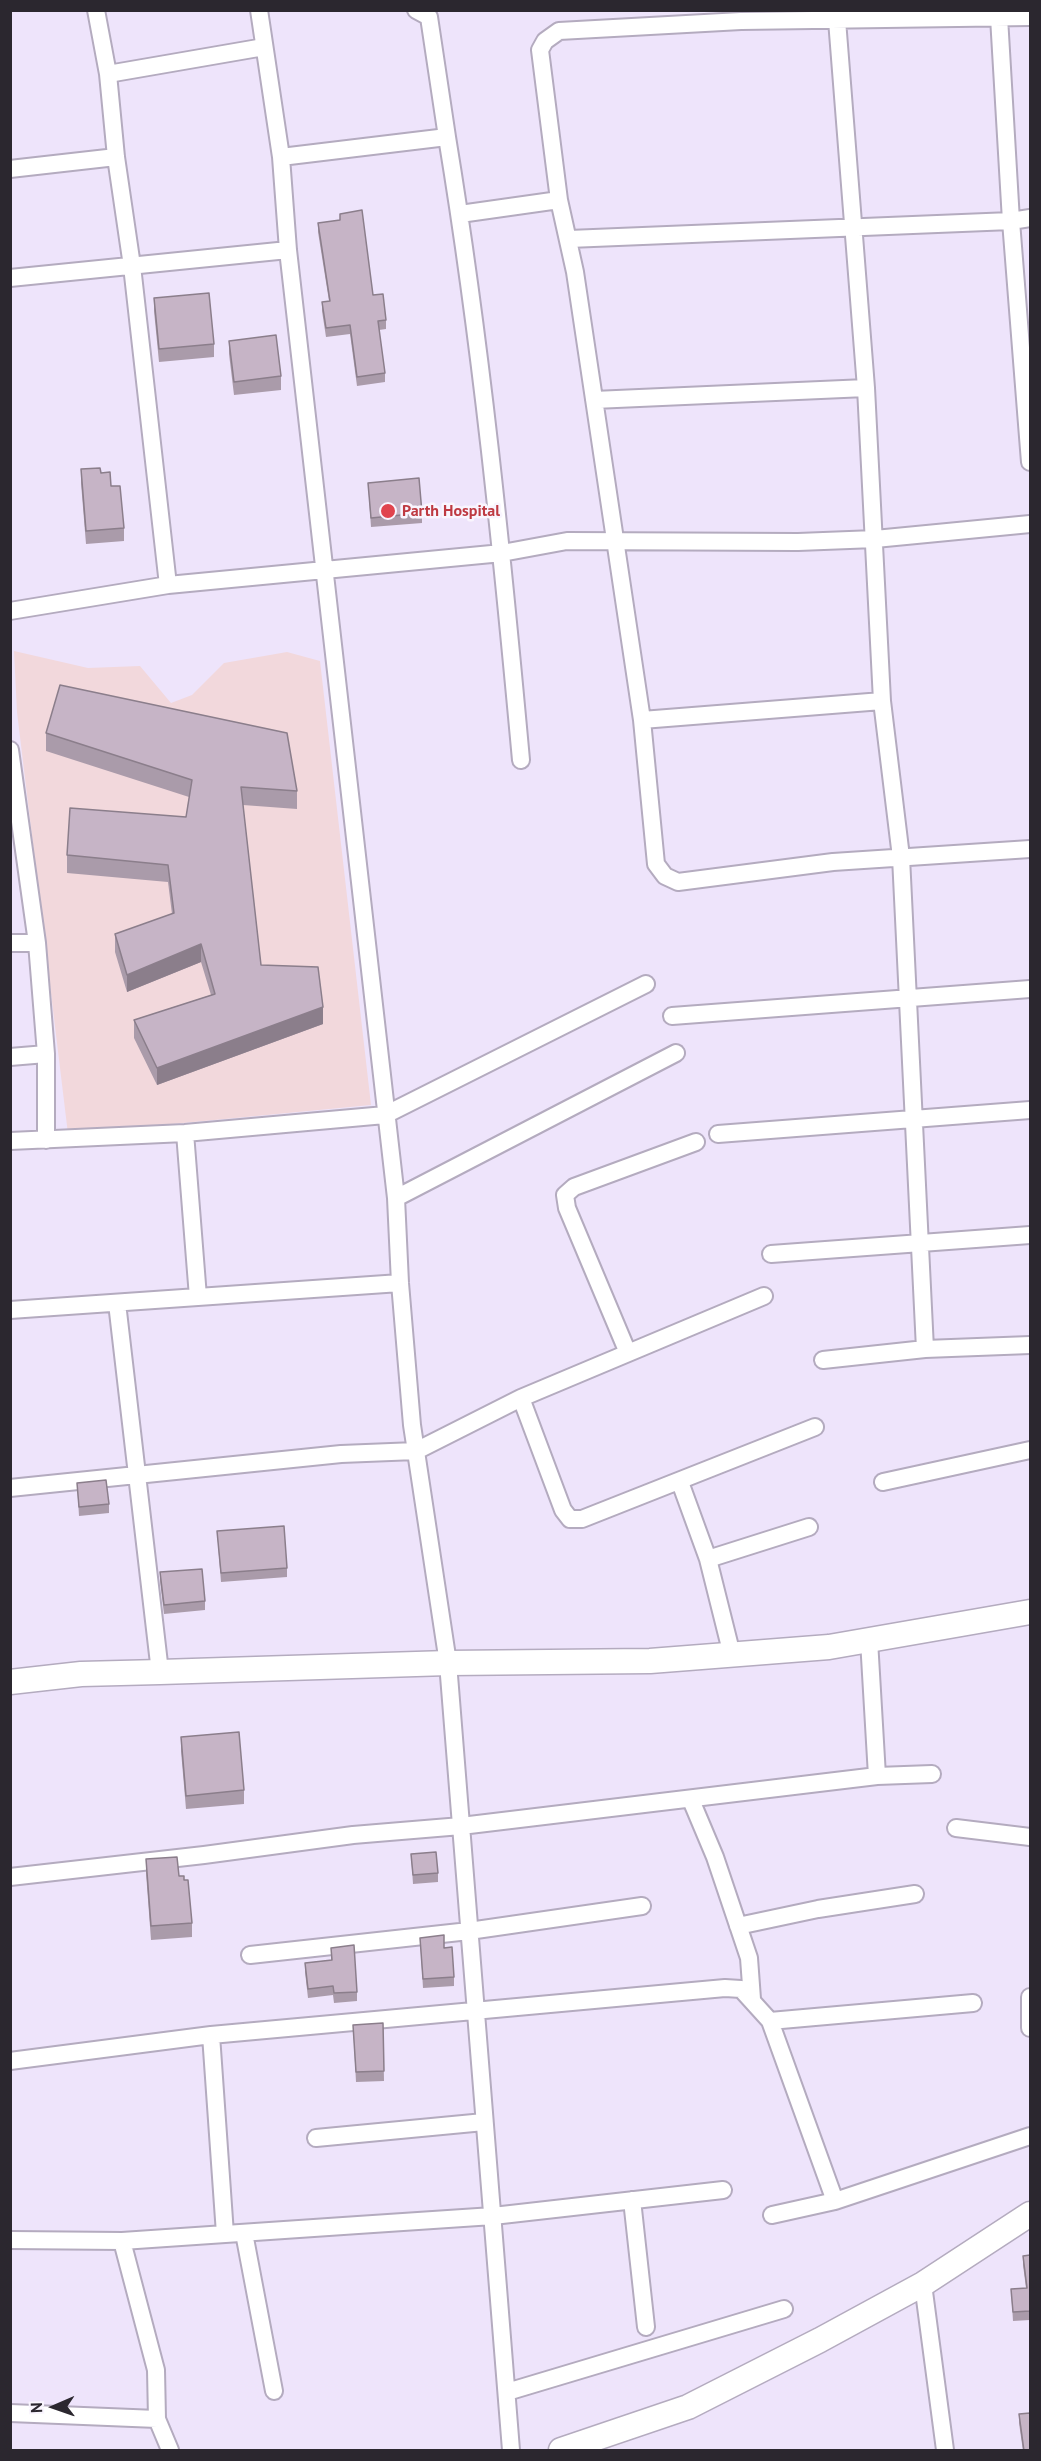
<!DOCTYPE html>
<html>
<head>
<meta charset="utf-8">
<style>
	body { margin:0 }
	#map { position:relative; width:1041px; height:2461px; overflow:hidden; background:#eee4fb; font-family:"PT Sans",sans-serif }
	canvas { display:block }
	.frame { position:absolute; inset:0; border:12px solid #2b272f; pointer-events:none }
	.north { position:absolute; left:24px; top:2377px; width:60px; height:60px; -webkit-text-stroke:4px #f9f5fe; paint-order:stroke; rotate:268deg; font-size:16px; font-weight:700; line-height:24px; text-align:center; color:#2b272f }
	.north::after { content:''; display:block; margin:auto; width:21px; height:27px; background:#2b272f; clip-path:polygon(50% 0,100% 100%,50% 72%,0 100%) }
</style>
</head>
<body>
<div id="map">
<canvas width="1041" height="2461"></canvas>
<div class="frame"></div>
<div class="north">N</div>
</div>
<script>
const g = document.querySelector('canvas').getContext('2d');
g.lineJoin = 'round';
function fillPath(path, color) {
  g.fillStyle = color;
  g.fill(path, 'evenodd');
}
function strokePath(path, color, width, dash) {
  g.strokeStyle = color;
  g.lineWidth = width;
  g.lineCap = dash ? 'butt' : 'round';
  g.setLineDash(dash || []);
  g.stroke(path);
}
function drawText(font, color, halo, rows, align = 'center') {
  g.font = font + ' "PT Sans",sans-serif';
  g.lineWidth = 5;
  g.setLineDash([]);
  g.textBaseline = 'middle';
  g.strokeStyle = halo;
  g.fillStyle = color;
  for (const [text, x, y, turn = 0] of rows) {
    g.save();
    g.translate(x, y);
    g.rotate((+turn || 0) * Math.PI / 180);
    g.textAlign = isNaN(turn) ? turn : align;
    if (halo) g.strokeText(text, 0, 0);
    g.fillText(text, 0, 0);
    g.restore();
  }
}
fillPath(new Path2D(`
	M 14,651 L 88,668 L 140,666 L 171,703 L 192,695 L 224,663 L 287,652 L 320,661 L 371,1105 L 68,1134 L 17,712 Z`), '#f2d8dc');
const street = new Path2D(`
	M 96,10 L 108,74 L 116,157 L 132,266 L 168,585
	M 259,10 L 281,157 L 288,250 L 396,1198 L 400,1283 L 412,1425 L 448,1663 L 511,2450
	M 416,10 L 429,17 L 447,137
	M 999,17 L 1011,221 L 1030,462
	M 1030,17 L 741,21 L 559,31 L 545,41 L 540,50 L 559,200 L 575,272 L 642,720 L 656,864 L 665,876 L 678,882 L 833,862 L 1030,849
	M 837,20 L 866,388 L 882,701 L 901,857 L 925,1349
	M 108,74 L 264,47
	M 281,157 L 447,137 C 481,343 502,552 521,760
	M 10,169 L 116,157
	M 460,214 L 559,200
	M 569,239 L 1011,221 L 1030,218
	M 10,278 L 288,250
	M 594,400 L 866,388
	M 10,611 L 168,585 L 502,553 L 567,541 L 798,542 L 875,539 L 1030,524
	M 642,720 L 882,701
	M 10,750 L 37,943 L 46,1054 L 46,1140
	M 10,943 L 37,943
	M 672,1016 L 1030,989
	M 10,1057 L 46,1054
	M 185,1133 L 198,1297
	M 718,1134 L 1030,1110
	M 10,1141 L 185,1133 L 385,1115 L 646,984
	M 396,1198 L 676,1053
	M 771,1254 L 1030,1235
	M 117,1303 L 160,1672
	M 10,1310 L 400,1283
	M 628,1353 L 567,1208 L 565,1195 L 574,1187 L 696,1142
	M 823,1360 L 925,1349 L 1030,1345
	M 521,1398 L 563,1510 L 570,1519 L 582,1519 L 815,1427
	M 680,1482 L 708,1559 L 732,1655
	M 883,1482 L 1030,1450
	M 10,1488 L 341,1454 L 416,1451 L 521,1398 L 764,1296
	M 708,1559 L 809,1527
	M 869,1640 L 877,1776
	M 691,1800 L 715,1857 L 749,1958 L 752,1999
	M 956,1828 L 1030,1837
	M 10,1877 L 204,1855 L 353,1835 L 461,1826 L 877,1776 L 932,1774
	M 738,1926 L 818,1909 L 915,1894
	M 250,1955 L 469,1931 L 642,1906
	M 1030,1997 L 1030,2028
	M 770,2021 L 973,2003
	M 211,2035 L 225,2234
	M 10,2061 L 211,2035 L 725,1988 L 741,1989 L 770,2021 L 835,2201 L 1030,2136
	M 316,2138 L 484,2122
	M 632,2200 L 646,2327
	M 772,2215 L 835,2201
	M 244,2233 L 274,2391
	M 10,2240 L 122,2241 L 358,2225 L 493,2216 L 723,2190
	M 122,2241 L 156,2370 L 157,2419
	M 923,2284 L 945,2450
	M 507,2392 L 784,2309
	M 10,2413 L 157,2419 L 170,2450`);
const secondary = new Path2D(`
	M 10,1682 L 81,1674 L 160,1672 L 448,1663 L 650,1661 L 829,1647 L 1030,1612
	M 561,2450 L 688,2407 L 820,2340 L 923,2284 L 1030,2214`);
strokePath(street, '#b4abbf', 20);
strokePath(secondary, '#b4abbf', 27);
strokePath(street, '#fff', 16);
strokePath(secondary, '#fff', 24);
fillPath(new Path2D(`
	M 340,214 L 373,295 L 386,320 L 386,329 L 379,330 L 385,373 L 385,382 L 357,386 L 350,334 L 326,337 L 322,311 L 322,302 L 329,301 L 318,232 L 318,223 L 340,220 Z
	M 154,298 L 214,344 L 214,357 L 159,362 L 154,311 Z
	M 229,341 L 281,376 L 281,390 L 234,395 L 229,354 Z
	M 81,469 L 101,473 L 111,486 L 124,528 L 124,541 L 86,544 L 81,483 Z
	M 368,483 L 422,513 L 422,523 L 371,527 Z
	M 46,733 L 297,791 L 297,809 L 243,805 L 261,965 L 323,1024 L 157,1085 L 134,1038 L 134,1020 L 211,995 L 201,962 L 127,992 L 115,952 L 115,934 L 172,914 L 168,882 L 67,873 L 67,855 L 186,817 L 189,797 L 46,751 Z
	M 77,1483 L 109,1504 L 109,1513 L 79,1516 Z
	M 217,1531 L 287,1568 L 287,1577 L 221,1582 Z
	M 160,1572 L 205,1601 L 205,1610 L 164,1614 L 160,1581 Z
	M 181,1737 L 244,1790 L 244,1804 L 186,1809 L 181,1751 Z
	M 411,1854 L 438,1873 L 438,1882 L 413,1884 Z
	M 146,1859 L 179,1876 L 192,1923 L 192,1937 L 151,1940 L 146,1873 Z
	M 420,1938 L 454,1977 L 454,1986 L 423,1988 Z
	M 331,1948 L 357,1992 L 357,2001 L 334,2003 L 333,1995 L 308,1998 L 305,1972 L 305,1963 L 331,1960 Z
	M 383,2023 L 384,2081 L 356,2082 L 353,2025 Z
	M 1030,2255 L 1030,2320 L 1013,2321 L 1011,2289 L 1026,2288 L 1023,2265 L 1023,2256 Z
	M 1019,2414 L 1030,2451 L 1023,2451 L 1019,2423 Z`), '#aa9baa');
fillPath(new Path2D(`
	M 201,944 L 201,962 L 127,992 L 127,975 Z
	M 323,1007 L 323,1024 L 157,1085 L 157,1068 Z`), '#8b7e8b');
const building = new Path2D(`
	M 362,210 L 373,295 L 383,294 L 386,320 L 378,321 L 385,373 L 357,377 L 350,325 L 326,328 L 322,302 L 330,301 L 318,223 L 340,220 L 340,214 Z
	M 209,293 L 214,344 L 159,349 L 154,298 Z
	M 276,335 L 281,376 L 234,382 L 229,341 Z
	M 100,468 L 101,473 L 110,472 L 111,486 L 120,486 L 124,528 L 86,531 L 81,469 Z
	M 419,478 L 422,513 L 371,518 L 368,483 Z
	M 60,685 L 287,733 L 297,791 L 241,787 L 261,965 L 318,967 L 323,1007 L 157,1068 L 134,1020 L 215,994 L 201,944 L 127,975 L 115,934 L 174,913 L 168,865 L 67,855 L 70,808 L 186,817 L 192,780 L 46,733 Z
	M 106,1480 L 109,1504 L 79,1507 L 77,1483 Z
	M 284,1526 L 287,1568 L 221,1573 L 217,1531 Z
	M 202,1569 L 205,1601 L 164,1605 L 160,1572 Z
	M 239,1732 L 244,1790 L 186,1796 L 181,1737 Z
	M 436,1852 L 438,1873 L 413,1875 L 411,1854 Z
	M 177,1857 L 179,1876 L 184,1876 L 184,1880 L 188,1880 L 192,1923 L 151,1926 L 146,1859 Z
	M 444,1935 L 444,1948 L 452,1947 L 454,1977 L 423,1979 L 420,1938 Z
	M 354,1945 L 357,1992 L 334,1993 L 333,1986 L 308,1989 L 305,1963 L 332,1960 L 331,1948 Z
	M 383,2023 L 384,2071 L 356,2072 L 353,2025 Z
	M 1030,2255 L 1030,2311 L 1013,2312 L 1011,2289 L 1027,2288 L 1023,2256 Z
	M 1030,2413 L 1030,2451 L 1024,2451 L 1019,2414 Z`);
fillPath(building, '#c6b4c6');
strokePath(building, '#8b7e8b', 1.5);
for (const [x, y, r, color] of [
	[388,511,8,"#e0444e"]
]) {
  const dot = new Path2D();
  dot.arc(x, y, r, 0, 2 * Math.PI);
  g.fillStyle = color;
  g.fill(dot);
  strokePath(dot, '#f9f5fe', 2);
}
drawText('bold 16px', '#be3a42', '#f9f5fe', [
	["Parth Hospital",402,511]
], 'left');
</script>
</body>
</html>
